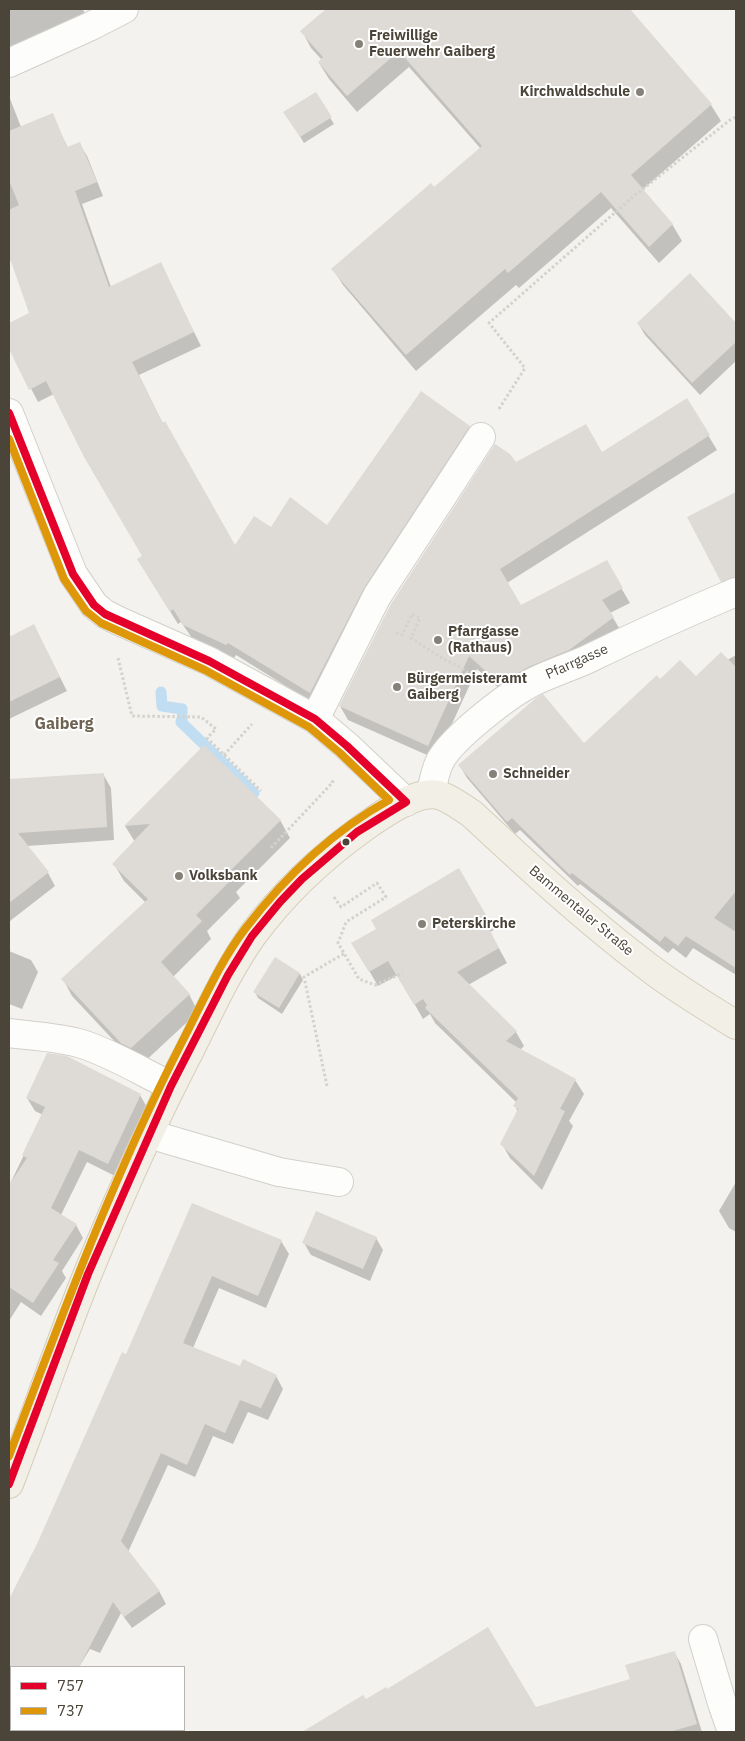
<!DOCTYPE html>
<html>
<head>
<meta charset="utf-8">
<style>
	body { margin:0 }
	#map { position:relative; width:745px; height:1741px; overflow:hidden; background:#f4f2ee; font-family:"IBM Plex Sans",sans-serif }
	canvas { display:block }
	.frame { position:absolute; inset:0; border:10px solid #4b4439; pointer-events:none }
	.legend { position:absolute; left:10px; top:1666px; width:175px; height:65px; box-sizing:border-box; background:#fff; border:1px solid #b7b4b0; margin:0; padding:6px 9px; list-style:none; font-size:15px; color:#4b4439 }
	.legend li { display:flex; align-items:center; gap:10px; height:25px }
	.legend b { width:25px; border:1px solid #b7b4b0 }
</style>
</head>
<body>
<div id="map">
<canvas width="745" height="1741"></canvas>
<div class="frame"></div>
<ul class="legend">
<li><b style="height:6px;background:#e4002b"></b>757</li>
<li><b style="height:6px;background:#dd9709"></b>737</li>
</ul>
</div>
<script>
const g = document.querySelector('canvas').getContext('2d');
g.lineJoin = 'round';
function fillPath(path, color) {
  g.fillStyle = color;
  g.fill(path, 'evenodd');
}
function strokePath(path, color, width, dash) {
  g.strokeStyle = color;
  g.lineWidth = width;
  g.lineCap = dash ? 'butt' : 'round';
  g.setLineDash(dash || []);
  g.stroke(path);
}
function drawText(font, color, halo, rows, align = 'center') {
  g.font = font + ' "IBM Plex Sans",sans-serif';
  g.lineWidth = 4;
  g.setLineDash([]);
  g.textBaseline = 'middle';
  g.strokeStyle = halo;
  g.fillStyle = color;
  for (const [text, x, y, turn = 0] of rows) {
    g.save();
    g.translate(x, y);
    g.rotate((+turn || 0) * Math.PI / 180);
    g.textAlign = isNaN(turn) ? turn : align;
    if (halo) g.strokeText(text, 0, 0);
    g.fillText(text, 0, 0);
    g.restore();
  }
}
fillPath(new Path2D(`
	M 9,9 L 83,9 L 88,23 L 9,53 Z
	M 328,9 L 628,9 L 711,105 L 721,121 L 642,190 L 672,224 L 682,241 L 659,263 L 611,208 L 519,288 L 516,285 L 416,371 L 343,285 L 333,269 L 434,189 L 481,149 L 409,67 L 357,112 L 329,79 L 319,63 L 322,60 L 311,48 L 302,31 Z
	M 315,93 L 334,124 L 304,143 L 289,118 Z
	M 9,96 L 21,127 L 52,115 L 68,148 L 79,143 L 87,156 L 103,196 L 82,204 L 111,287 L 166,276 L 201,346 L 139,375 L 163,424 L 235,547 L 271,528 L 328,527 L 421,393 L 469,427 L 477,440 L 318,706 L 236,655 L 234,658 L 192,638 L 181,622 L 178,624 L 146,573 L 143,556 L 54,394 L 38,402 L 9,346 L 9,325 L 30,314 L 12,260 L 9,261 Z
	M 690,275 L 736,324 L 736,361 L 700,395 L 645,335 L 638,323 Z
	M 687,400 L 717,450 L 507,583 L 520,606 L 606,562 L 630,603 L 610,613 L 621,631 L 509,697 L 477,669 L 436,759 L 348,720 L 340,706 L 516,464 L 602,454 Z
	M 736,493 L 736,580 L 725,586 L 689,518 Z
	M 34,626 L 67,691 L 9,719 L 9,638 Z
	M 736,655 L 736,846 L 732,851 L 736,854 L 736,975 L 693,948 L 686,958 L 673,948 L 668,953 L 580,884 L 578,886 L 520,830 L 515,834 L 467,778 L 460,766 L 584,744 L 660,681 L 696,678 Z
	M 204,747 L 280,820 L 290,838 L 236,892 L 240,898 L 207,931 L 211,939 L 173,977 L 189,994 L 198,1012 L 141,1065 L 132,1060 L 72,996 L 63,979 L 146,903 L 124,881 L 114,864 L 135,842 L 125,826 Z
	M 103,774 L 111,788 L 114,840 L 27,846 L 48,873 L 55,886 L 10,921 L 9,780 Z
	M 458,870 L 494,930 L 490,932 L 507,963 L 468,985 L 516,1032 L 524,1046 L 520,1050 L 575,1080 L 584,1094 L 569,1121 L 573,1126 L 542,1190 L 510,1158 L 502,1144 L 518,1112 L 515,1106 L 517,1103 L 435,1023 L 430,1014 L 423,1019 L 398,975 L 378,986 L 353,943 L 377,929 Z
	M 9,951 L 31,960 L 38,972 L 22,1009 L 9,1004 Z
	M 275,959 L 300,974 L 303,980 L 282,1014 L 258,998 L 255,992 Z
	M 140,1095 L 148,1109 L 115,1176 L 87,1162 L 61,1215 L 76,1225 L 83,1238 L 62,1271 L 66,1278 L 41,1316 L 21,1302 L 9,1321 L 9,1186 L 43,1115 L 35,1111 L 27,1098 Z
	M 736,1182 L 736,1232 L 729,1228 L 719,1211 Z
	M 193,1204 L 281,1241 L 289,1254 L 266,1308 L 219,1288 L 193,1348 L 240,1367 L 276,1376 L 283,1389 L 268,1420 L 248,1412 L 233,1444 L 213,1436 L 195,1477 L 168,1465 L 128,1552 L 159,1591 L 166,1604 L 132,1628 L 121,1613 L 100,1653 L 90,1649 L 79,1667 L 11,1667 L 11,1730 L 43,1730 L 42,1732 L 9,1732 L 9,1601 L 38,1545 L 127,1356 Z
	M 376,1238 L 383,1250 L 370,1281 L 311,1255 L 304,1243 Z
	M 674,1652 L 681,1664 L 702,1732 L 304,1732 L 363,1697 L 365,1701 L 387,1691 L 536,1708 L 631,1680 Z`), '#0003');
strokePath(new Path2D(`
	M 161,692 L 162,706 L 182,709 L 182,713
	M 182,719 L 181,722 L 254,793`), '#c0ddf1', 11);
fillPath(new Path2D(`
	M 326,9 L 630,9 L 712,104 L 631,175 L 673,224 L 649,247 L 601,192 L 508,273 L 505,269 L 406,355 L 331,269 L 431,183 L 434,187 L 482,146 L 399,51 L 347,96 L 318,62 L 323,57 L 300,31 Z
	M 316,92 L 332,117 L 300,137 L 283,112 Z
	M 53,113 L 67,147 L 80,142 L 97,182 L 75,191 L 109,287 L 161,262 L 194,332 L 132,362 L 163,423 L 165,421 L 235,545 L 254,516 L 271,527 L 290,497 L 327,525 L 421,391 L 470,426 L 364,588 L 310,693 L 228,643 L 226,645 L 183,625 L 173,609 L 170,612 L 137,559 L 142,556 L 84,457 L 46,381 L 29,390 L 9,349 L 9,323 L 29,313 L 9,256 L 9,210 L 19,205 L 9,180 L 9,131 Z
	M 690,273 L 736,323 L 736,342 L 692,383 L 637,323 Z
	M 687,398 L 710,435 L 500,569 L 521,605 L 607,560 L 623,588 L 602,600 L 614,617 L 569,650 L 528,667 L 500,684 L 469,656 L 428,746 L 339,706 L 391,604 L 495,444 L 510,454 L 516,462 L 586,424 L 602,452 Z
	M 736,492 L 736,577 L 721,582 L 687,517 Z
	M 34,624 L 60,677 L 9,702 L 9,637 Z
	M 721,652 L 736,667 L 736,891 L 714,918 L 736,932 L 736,968 L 686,936 L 678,946 L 665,936 L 660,942 L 572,873 L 570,875 L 512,818 L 507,822 L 458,765 L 536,698 L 543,694 L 584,743 L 657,675 L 660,679 L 680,660 L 696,676 Z
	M 204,745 L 281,820 L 226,875 L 231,880 L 196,915 L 202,921 L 161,962 L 190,994 L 131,1048 L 121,1043 L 61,979 L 148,899 L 112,864 L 150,824 L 124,826 Z
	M 104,773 L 107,827 L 18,833 L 49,872 L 9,903 L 9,779 Z
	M 459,868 L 486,915 L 483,917 L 499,948 L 457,972 L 517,1031 L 506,1041 L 576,1079 L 560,1109 L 565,1111 L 534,1176 L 500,1144 L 518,1109 L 513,1106 L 518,1098 L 425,1008 L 427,1005 L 423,999 L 414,1005 L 388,961 L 369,972 L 351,943 L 376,929 L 371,920 Z
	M 275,957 L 300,973 L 279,1008 L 253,992 Z
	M 47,1053 L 67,1056 L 141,1094 L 108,1164 L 79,1150 L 51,1208 L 77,1224 L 53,1260 L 59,1263 L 33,1303 L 9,1287 L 9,1185 L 27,1158 L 22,1155 L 45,1107 L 26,1098 Z
	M 192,1203 L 282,1240 L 258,1296 L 212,1276 L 183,1343 L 240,1366 L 243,1359 L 277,1375 L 261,1408 L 240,1400 L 225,1433 L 205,1424 L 187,1465 L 161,1453 L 121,1541 L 160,1591 L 124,1617 L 113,1602 L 79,1667 L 9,1667 L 9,1599 L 37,1544 L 122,1352 L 126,1354 Z
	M 316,1211 L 377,1237 L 363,1269 L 302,1243 Z
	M 488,1627 L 536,1707 L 630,1679 L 625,1665 L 675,1651 L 697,1724 L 669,1732 L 302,1732 L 363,1695 L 366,1699 L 386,1687 L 387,1689 Z`), '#dedbd6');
const minor = new Path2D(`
	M 9,63 L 91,26 L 124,9
	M 9,413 L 73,574 L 94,605 L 105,614 L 119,621 L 209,661 L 315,719 L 347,746 L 406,802
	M 315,719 L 377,596 L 481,437
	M 431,794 C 433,782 435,771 440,761 C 453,737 510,693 535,681 C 552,673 570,667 588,659 C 637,635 686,613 736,592
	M 9,1033 C 33,1036 59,1037 82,1044 C 113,1054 142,1072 171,1086
	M 149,1134 L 279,1172 L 339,1182
	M 703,1639 L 722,1703 L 732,1732`);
const major = new Path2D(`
	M 9,1484 C 36,1414 60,1342 88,1273 C 119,1197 153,1121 191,1048 C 210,1010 228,970 252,936 C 282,895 321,858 363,828 C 380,816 419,787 442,796 C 452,800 462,807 472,814 C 529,867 585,919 647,966 C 675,988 706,1006 736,1025`);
strokePath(minor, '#d2d0cb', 30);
strokePath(major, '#d6cebb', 30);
strokePath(new Path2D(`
	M 499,409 L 525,368 L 489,323 L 634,196 L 730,120 L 736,117
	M 396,633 L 402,635 L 412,614 L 420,618 L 411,638 L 440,657 L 463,669 L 475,679
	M 118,658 L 132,716 L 201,717 L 216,729 L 207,738 L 261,791
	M 224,755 L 252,724
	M 271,848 L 333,782 L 331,781
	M 334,897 L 341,907 L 377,883 L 386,897 L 346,922 L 338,943 L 359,979 L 375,985 L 403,973
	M 327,1086 L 304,977 L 345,953`), '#d3d2cc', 3, [2.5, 2.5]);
strokePath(minor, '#fdfdfc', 28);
strokePath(major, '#f2efe6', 28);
strokePath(new Path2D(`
	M 9,413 L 73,574 L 94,605 L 105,614 L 209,661 L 315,719 L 347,746 L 406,802
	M 9,1484 L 88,1274 L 171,1086 L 228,975 L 252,936 L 280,902 L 302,879 L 357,832 L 406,802`), '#e4002b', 8);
strokePath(new Path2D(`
	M 9,439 L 64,579 L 86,611 L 101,623 L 205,670 L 309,727 L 340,753 L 389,800 C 333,831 284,878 245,929 C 219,963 201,1006 181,1044 C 113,1177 61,1317 9,1456`), '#dd9709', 8);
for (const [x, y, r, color] of [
	[359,44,5,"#868178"],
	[640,92,5,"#868178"],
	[438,640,5,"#868178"],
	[397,687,5,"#868178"],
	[493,774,5,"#868178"],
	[346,842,4.5,"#4b4439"],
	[179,876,5,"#868178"],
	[422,924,5,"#868178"]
]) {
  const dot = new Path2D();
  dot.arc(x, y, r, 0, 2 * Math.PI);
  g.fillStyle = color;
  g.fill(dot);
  strokePath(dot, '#fff', 2);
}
drawText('bold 14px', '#4b4439', '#fff', [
	["Freiwillige",369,36],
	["Feuerwehr Gaiberg",369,52],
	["Kirchwaldschule",630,92,"right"],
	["Pfarrgasse",448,632],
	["(Rathaus)",448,648],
	["Bürgermeisteramt",407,679],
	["Gaiberg",407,695],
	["Schneider",503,774],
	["Volksbank",189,876],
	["Peterskirche",432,924]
], 'left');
drawText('14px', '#4b4439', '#fff', [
	["Pfarrgasse",577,662,-24],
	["Bammentaler Straße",581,911,40]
]);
drawText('bold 16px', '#6e6250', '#fff', [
	["Gaiberg",64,724]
]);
</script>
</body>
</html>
